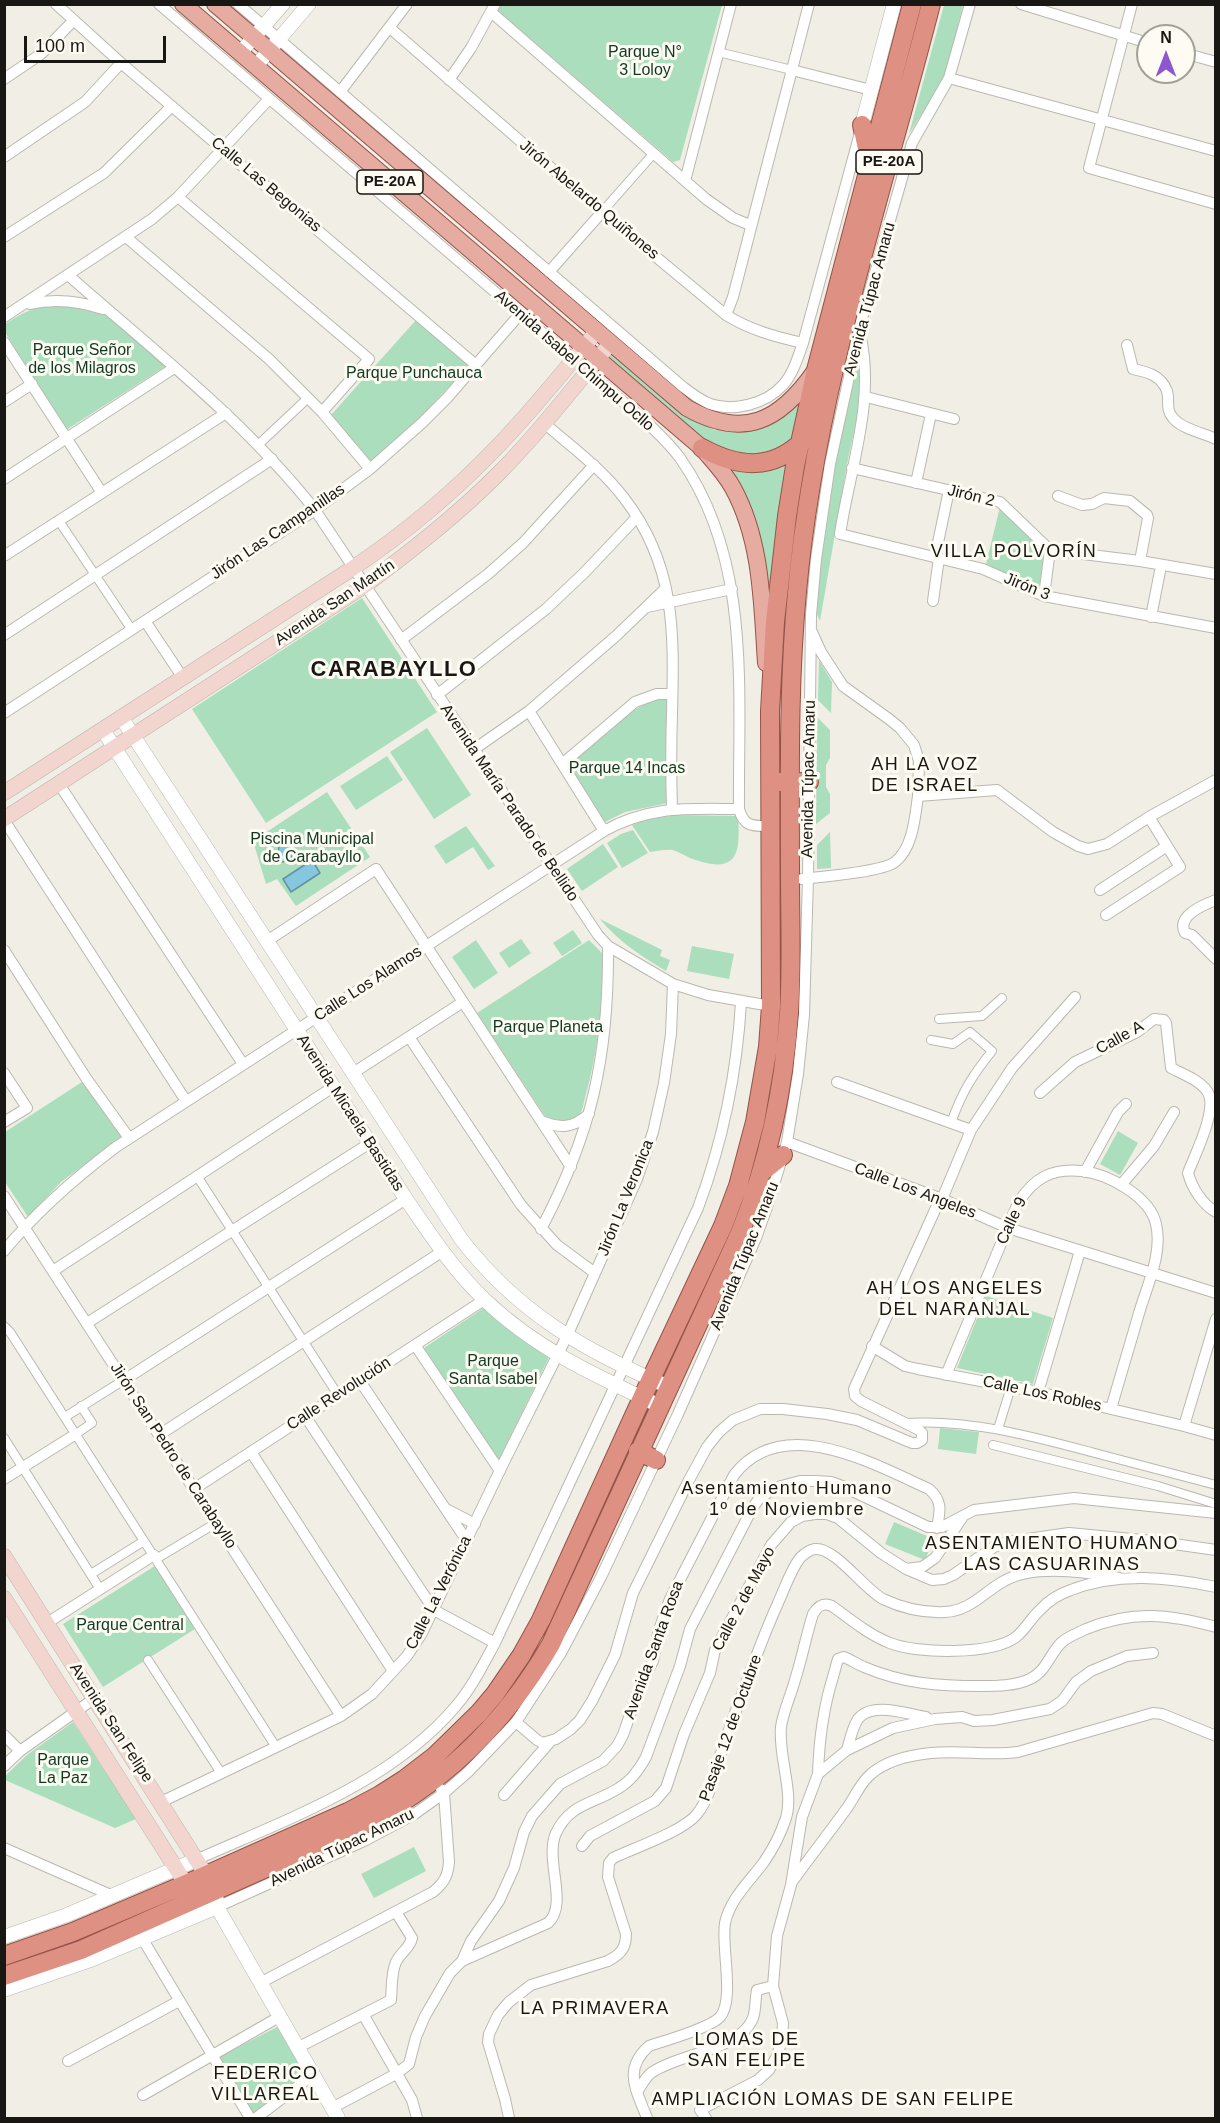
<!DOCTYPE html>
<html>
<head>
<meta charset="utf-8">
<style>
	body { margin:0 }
	#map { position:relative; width:1220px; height:2123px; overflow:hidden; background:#f0eee5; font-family:Arial,sans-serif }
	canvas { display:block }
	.frame { position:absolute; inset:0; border:6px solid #181714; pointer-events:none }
	.north { position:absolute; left:1136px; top:24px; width:60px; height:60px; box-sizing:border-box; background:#fdfbf2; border:2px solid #a1a099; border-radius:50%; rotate:0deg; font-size:16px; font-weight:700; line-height:24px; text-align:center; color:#181714 }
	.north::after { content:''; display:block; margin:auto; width:21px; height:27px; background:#8c57cf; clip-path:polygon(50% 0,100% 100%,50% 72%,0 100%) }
	.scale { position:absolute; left:24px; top:36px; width:142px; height:27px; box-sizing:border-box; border:3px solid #181714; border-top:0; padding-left:8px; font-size:18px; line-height:21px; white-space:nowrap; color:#181714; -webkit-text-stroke:4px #fdfbf2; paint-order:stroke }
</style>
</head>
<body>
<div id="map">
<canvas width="1220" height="2123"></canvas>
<div class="frame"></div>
<div class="north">N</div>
<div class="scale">100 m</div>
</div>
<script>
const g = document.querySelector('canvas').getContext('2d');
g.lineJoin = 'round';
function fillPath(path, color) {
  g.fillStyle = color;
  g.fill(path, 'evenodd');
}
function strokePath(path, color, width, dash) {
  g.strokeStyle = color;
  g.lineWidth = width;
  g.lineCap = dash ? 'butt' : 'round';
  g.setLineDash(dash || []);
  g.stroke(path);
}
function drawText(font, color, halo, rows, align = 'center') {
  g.font = font + ' Arial,sans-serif';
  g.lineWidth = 6;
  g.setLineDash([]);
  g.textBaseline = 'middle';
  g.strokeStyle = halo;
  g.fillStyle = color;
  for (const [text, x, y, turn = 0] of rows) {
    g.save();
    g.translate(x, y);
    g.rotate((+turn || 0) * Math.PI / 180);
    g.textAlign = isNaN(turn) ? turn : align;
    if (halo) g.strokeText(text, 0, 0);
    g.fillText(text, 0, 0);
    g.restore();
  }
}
fillPath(new Path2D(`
	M 501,4 L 722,5 L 680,160 L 673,162 L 497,10 Z
	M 944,5 L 963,5 L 945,77 L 909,134 Z
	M 59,304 L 103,312 L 166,366 L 66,430 L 5,332 L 5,324 C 26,311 33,307 59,304 Z
	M 417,319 L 469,365 L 420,418 L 371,462 L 331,415 Z
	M 612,351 L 690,418 L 714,430 L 738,432 L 764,426 L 803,398 L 794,442 L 757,457 L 714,449 L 605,359 Z
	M 860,358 L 862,394 L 847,464 L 820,621 L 814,608 L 823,534 L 839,439 Z
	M 791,457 L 773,609 L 720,464 Z
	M 1000,507 L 1046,552 L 1039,588 L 986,564 Z
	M 362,598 L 437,712 L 266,823 L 192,709 Z
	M 819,660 L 832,682 L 831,713 L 818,700 Z
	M 667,698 L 668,803 L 625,812 L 605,822 L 569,765 C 595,743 633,700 667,698 Z
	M 817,717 L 830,730 L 830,758 L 826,765 L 826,787 L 830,794 L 830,813 L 816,824 Z
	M 427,728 L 471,795 L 434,819 L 390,752 Z
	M 387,756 L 403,780 L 356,810 L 340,786 Z
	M 327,792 L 370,857 L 296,906 L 277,879 L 266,884 L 253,841 Z
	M 675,815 L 738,816 C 741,857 736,875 690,858 C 684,855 679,852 673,850 C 666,849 657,851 650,852 L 632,825 L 645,820 Z
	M 466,826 L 495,866 L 488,870 L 473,847 L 446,864 L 434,846 Z
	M 633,830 L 648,853 L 622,868 L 607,843 L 621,834 Z
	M 830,832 L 831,868 L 817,869 L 817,845 Z
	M 603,844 L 618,867 L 582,891 L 567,869 Z
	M 600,919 L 662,950 L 660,956 L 670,960 L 666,971 C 641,956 618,941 600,919 Z
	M 573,930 L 582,943 L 562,956 L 553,943 Z
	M 521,939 L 531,953 L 509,968 L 499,953 Z
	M 476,940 L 498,973 L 474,989 L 452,957 Z
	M 589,940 L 603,954 C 602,1001 599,1048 586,1094 C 584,1100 583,1111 579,1116 C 572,1126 553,1122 545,1116 L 477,1013 Z
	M 692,946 L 734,954 L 729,979 L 687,971 Z
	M 82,1082 L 122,1137 L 61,1182 L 28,1217 L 5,1182 L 5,1132 Z
	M 1118,1131 L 1138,1143 L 1120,1175 L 1100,1164 Z
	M 986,1296 L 1053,1318 L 1033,1384 L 957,1368 Z
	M 485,1307 L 549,1357 L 499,1460 L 424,1348 Z
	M 940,1428 L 979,1432 L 976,1454 L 938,1449 Z
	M 894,1522 L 934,1539 L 925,1560 L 885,1544 Z
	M 158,1564 L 198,1627 L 103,1687 L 63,1624 Z
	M 73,1722 L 136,1819 L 115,1828 L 5,1780 L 5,1776 L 27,1755 Z
	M 414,1847 L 426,1871 L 374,1898 L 361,1874 Z
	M 279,2026 L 307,2074 L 254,2115 L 219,2057 Z`), '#abdebc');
const water = new Path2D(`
	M 290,834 L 293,834 L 296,838 L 291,847 L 293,854 L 290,860 L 282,862 L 278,856 C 278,846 280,837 290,834 Z
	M 312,860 L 320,873 L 291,892 L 283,879 Z`);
fillPath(water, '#84c7df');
strokePath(water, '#6492a2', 1.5);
const pedestrian = new Path2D(`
	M 718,52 L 792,70
	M 602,212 L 654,153
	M 258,445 L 308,398
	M 59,521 L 132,630
	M 939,1019 L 982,1016 L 1002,998
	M 931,1040 L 953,1044 L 970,1032 L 992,1051 C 972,1076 962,1092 951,1123
	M 197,1176 L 338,1395
	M 4,1326 L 10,1332 L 276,1747
	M 65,1417 L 124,1380
	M 906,1423 C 969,1419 1031,1436 1091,1452 C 1133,1463 1174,1474 1216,1485
	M 998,1429 L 1011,1387
	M 76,1434 L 92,1423 L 81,1406
	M 4,1438 L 100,1589
	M 993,1445 L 1158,1486 L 1216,1504
	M 156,1559 L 216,1523
	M 91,1574 L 144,1541
	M 148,1660 L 221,1773`);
const minor = new Path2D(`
	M 56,4 L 121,63 L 476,365
	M 159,4 L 642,418 C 655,430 669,443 680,458 C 752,560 738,691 739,809 C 744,828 754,826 771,826
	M 238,4 L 683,387 C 691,393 700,400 710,404 C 734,412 766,404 783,385 C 793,374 798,357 803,343 L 861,129
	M 1021,4 L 1148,43
	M 1132,4 L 1089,168 L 1216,204
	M 491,12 L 706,199 L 733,218 L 750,225
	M 390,28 L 602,212 L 726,315 C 750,330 776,337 803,343
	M 1184,53 L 1216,62
	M 792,70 L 871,90
	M 949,78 L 1216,151
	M 4,79 L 41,54 L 74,20
	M 449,80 L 471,48 L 495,4
	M 340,92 L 407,4
	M 4,157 L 85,102 L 121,63
	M 685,181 L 731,4
	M 178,197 L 369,359 L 322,412
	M 4,237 L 104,173 L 172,106
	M 126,237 L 269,359 L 322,412 L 370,469
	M 549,272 L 602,212
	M 68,275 C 153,350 244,420 315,510 L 598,935 L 608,946 L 673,984 L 708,995 L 771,1006
	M 30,304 C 55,298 79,301 103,309
	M 726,315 L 733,297 L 809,4
	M 4,317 L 152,219 L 178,197 L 269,99
	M 860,334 C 876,400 850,468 840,534 L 983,569 L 1044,596 L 1216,628
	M 4,342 L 102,493
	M 1127,345 L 1133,369 C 1147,372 1161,375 1167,391 C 1170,401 1165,409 1173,418 C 1182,429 1203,433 1216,439
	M 866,397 L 954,419
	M 4,402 L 32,384
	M 544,423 C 572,447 602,469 624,498 C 676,565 674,633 672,713 C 671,745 671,777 672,809
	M 852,468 L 1000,502 L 1050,550 L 1140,561 L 1216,574
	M 4,479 L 174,368
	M 916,483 L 931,414
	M 1058,496 L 1082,505 L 1092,504 L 1104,498 L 1130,501 L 1147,515 L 1148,518 L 1140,561
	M 4,556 L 226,413
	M 935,557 L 949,490
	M 1044,596 L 1050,550
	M 933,601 L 939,558
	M 647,607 L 732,589
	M 1151,617 L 1161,566
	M 145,621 L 183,678
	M 812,632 L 821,652 L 843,686 L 889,719 L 900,728 L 914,745 L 919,761 L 918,796
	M 4,635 L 272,459
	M 401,640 L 488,574 L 523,543 L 594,465
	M 437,695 L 546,609 L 585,572 L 637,517
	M 529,711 L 604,831
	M 4,713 L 315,510 L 370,469 L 422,423 L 447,398 L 520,314
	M 473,750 L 529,711 L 616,636 L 666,588
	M 562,764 L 635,702 L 657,694 L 672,694
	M 59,784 L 243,1064
	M 4,820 L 186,1101
	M 802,879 C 820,877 882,872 895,862 C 913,848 915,817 918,796 L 997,790 L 1053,832 L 1078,846 L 1088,849 L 1107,844 L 1149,817 L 1216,780
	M 1100,890 L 1167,846
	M 1216,900 C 1203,905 1176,916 1185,933 L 1192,935 L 1216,959
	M 1106,915 L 1180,867 L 1149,817
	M 267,941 L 376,869 L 571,1167
	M 4,950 L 86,1078 L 129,1138
	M 409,1037 L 521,1205 L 557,1245 L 595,1273
	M 4,1073 L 27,1108 L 4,1122
	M 353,1073 L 463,1002
	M 837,1082 L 971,1130
	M 1040,1093 L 1075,1062 L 1137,1032 L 1154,1019 L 1164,1020 L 1166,1023 L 1171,1068 C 1183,1074 1199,1080 1207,1091 C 1219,1108 1195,1154 1188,1173 C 1192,1188 1202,1204 1216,1212
	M 541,1121 C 561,1129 573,1128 589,1114
	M 787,1142 L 942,1199 L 1008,1228 L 1216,1293
	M 1085,1172 L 1118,1112 L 1126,1104
	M 1121,1185 L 1154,1146 L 1174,1112
	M 4,1196 L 341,1716
	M 942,1199 L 971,1130 L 1012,1068 L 1075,997
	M 541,1229 C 592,1133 609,1055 608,946
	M 4,1251 C 37,1211 75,1178 116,1147 L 604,831 C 650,805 689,809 739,809
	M 53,1271 L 333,1087
	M 87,1323 L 370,1143
	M 415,1345 L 500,1471
	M 872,1346 L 905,1366 L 918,1369 L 1038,1392 L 1184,1426 L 1216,1435
	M 946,1375 L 1018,1203 C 1034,1178 1051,1168 1082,1171 C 1109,1174 1150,1197 1156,1224 C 1163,1253 1147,1286 1139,1313 C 1130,1345 1120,1377 1111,1409
	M 124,1380 L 406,1199
	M 360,1381 L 467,1541
	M 1038,1392 L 1080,1251
	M 305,1416 L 434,1610 L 495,1643
	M 1184,1426 L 1216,1319
	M 159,1435 L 443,1251
	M 251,1452 L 393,1671
	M 4,1479 L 76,1434
	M 194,1489 L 484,1300
	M 446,1509 L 475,1524
	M 906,1569 L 932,1580 L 944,1579 L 953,1575 L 994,1547 L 1007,1542 L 1069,1533 L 1153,1541 L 1216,1550
	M 47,1623 L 154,1555
	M 516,1722 L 537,1740 L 543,1743 L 556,1739 L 571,1729 L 580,1720 L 592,1701 L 615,1655 L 633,1593 L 689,1480 L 707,1447 L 719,1432 L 733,1420 L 760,1409 L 783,1409 L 827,1414 L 857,1420 L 912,1443 L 917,1443 L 922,1440 L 922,1433 L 919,1430 L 861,1401 L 855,1396 L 854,1389 L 940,1199
	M 4,1735 L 20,1751
	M 847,1750 C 850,1740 852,1728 858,1719 C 872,1701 907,1714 926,1717
	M 4,1766 L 20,1751 L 95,1698
	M 818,1774 C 819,1741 823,1709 833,1677 C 835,1670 836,1665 838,1659 L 844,1657 C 851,1660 857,1664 864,1667 C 904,1684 939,1686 981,1686 C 997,1686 1015,1686 1030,1679 C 1046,1672 1050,1653 1062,1642 C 1069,1636 1078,1633 1086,1629 C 1132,1610 1169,1614 1216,1627
	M 504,1795 L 549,1743
	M 161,1802 L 341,1716 L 372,1694 L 407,1656 L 422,1633 L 503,1464 L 567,1336 L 637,1179 L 653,1132 L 664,1083 L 671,1034 L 673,984
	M 582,1846 L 590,1836 L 655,1801 L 666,1788 L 684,1734 L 710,1673 L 715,1650 L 771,1545 L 791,1522 L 802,1516 L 815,1514 L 827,1514 L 838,1518 L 881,1553 L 906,1569 L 922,1567 L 935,1558 L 962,1518
	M 4,1848 L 113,1896
	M 198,1859 C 287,1819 391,1783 456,1706 C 472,1687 483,1665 495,1643 L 698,1208 C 723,1141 737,1074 741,1002
	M 792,1882 C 810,1857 829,1833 847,1808 C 855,1797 860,1783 871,1774 C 886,1761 911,1755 931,1753 C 960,1750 989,1756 1018,1752 L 1153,1713 L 1162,1714 L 1216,1736
	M 217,1907 L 364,1841 L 413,1815 L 444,1793 L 468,1772 L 516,1722 L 561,1653 L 601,1577 L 678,1414 L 756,1238 L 767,1207 L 787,1142 L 798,1074 L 804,1015 L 808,878 L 811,615 L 816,559 L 830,464 L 861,322 L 912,143 L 949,78 L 970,4
	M 142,1938 L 250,2118
	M 462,1961 L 471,1941 L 499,1901 L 514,1868 L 524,1832 L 532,1816 L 560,1784 L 603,1761 L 617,1746 L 623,1735 L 640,1686 L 653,1661 L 658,1633 L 670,1599 L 734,1475 C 783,1412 873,1464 929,1489 C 943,1501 940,1511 937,1528
	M 260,1983 L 433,1892 C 444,1883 448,1876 449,1862 L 444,1793 L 441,1789
	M 363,2014 L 412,2100 L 417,2118
	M 297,2048 L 391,2000 C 392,1987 391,1973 396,1962 C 401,1952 410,1948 412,1938 L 396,1912
	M 68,2061 L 179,2001
	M 637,2092 C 641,2086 645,2078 651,2073 C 677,2054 741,2050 753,2018 C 756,2010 755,1999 757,1990 L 773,1986
	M 143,2095 L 279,2017
	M 332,2108 L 396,2074 L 409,2064 L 416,2037 L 425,2016 L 450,1973 L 462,1961 L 548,1923 C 569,1904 544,1860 556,1833 C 570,1803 594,1804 619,1788 C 631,1781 639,1770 646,1757 L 680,1666 L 690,1629 L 752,1509 L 758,1500 L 774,1488 L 800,1481 L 815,1481 L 831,1482 L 842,1486 L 928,1527 L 942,1527 L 974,1510 L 1074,1498 L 1216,1513
	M 256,2118 L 313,2075
	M 509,2118 L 505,2099 L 488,2042 L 489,2034 L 498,2015 L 509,2002 L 531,1985 L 608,1961 C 621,1954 626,1948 626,1934 L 608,1877 L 609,1863 L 613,1858 C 634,1848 684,1831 697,1814 C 712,1795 715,1769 723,1747 C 740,1699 757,1650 778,1603 C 785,1588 790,1571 800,1558 C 804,1554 809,1550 815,1549 C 835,1547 864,1589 883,1599 C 902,1608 924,1613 945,1612 C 970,1611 984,1592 1004,1581 C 1033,1564 1088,1572 1119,1578
	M 647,2118 C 637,2091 622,2070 649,2046 C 664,2041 710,2028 720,2017 C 735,2000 721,1946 725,1923 C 730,1899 750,1881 764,1862 C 773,1849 781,1833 786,1818 C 794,1792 778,1756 781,1727 C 783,1712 791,1695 795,1680 C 802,1658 806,1636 813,1614 C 818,1606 823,1602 832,1606 C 850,1619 869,1635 890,1643 C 917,1654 992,1655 1016,1637 C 1025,1630 1031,1618 1040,1610 C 1048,1601 1059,1594 1071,1590 C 1117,1572 1168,1577 1216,1587
	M 706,2118 L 700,2110 L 758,2080 L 769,2070 L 777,2056 L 782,2040 L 783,2023 L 773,1986 L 777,1936 L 791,1885 L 802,1817 L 818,1774 L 847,1750 L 893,1728 L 935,1719 L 962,1717 L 974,1721 L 993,1720 L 1050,1709 L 1062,1701 L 1076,1682 L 1091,1671 L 1127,1656 L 1153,1653`);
const tertiary = new Path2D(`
	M 240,53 L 283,4
	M 256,66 L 309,4
	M 862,125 L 894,4
	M 121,717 L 461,1239 C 518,1313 585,1351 669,1387
	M 103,730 L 406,1199 C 430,1234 454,1271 485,1300 C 536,1349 596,1376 660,1406
	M 216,1890 L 217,1907 L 338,2118
	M 4,1937 L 67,1915 L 198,1859
	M 4,1990 L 88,1961 L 217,1907`);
const secondary = new Path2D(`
	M 4,793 L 353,568 C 405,533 453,493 497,447 C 532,411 564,371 596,332
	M 4,819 L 364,586 C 411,551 456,516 497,475 C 538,434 573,388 610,344
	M 4,1556 L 211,1883
	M 4,1598 L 191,1892`);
const primary = new Path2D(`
	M 183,4 L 702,448 C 713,461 725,473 733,488 C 762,541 762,604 766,663
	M 215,4 L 687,408 C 744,440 780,421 815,371`);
const trunk = new Path2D(`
	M 862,125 L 869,158
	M 702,448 C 739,468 772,471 804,440
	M 778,782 L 809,782
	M 762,1172 L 783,1155
	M 638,1451 L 656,1460
	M 4,1956 L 73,1932 L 186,1884 L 348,1812 L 380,1795 L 405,1779 L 435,1756 L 479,1713 L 495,1694 L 521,1656 L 541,1620 L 642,1398 L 723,1226 L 738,1186 L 755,1122 L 768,1047 L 771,1006 L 770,711 L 775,622 L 787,516 L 795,466 L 816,370 L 912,4
	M 4,1976 L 81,1950 L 352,1830 C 439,1788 503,1727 551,1644 L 740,1233 C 768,1163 784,1089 789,1013 C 792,967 790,921 790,875 C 790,780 788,686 797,592 C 815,391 881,199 931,4`);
strokePath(pedestrian, '#bab8af', 10);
strokePath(minor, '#bab8af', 12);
strokePath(tertiary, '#bab8af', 15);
strokePath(secondary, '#bab8af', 16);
strokePath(primary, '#945348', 18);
strokePath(trunk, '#945348', 20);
strokePath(pedestrian, '#fff', 8);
strokePath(minor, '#fff', 10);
strokePath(tertiary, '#fff', 14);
strokePath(secondary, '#f3d5d0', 15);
strokePath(primary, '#e6aca2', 16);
strokePath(trunk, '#de9083', 18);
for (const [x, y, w] of [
	[889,162,66],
	[390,182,66]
]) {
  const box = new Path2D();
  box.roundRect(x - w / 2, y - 12, w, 24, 4.5);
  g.fillStyle = '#fdfbf2';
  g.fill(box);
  strokePath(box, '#181714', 1.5);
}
drawText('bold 15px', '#181714', null, [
	["PE-20A",889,162],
	["PE-20A",390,182]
]);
drawText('16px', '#0f3922', '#fdfbf2', [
	["Parque N°",645,53],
	["3 Loloy",645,71],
	["Parque Señor",82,351],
	["de los Milagros",82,369],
	["Parque Punchauca",414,374],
	["Parque 14 Incas",627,769],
	["Piscina Municipal",312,840],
	["de Carabayllo",312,858],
	["Parque Planeta",548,1028],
	["Parque",493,1362],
	["Santa Isabel",493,1380],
	["Parque Central",130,1626],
	["Parque",63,1761],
	["La Paz",63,1779]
]);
drawText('16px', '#181714', '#fdfbf2', [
	["Calle Las Begonias",266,185,40],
	["Jirón Abelardo Quiñones",589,200,40],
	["Avenida Túpac Amaru",870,299,-75],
	["Avenida Isabel Chimpu Ocllo",574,361,41],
	["Jirón 2",971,496,14],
	["Jirón Las Campanillas",278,532,-34],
	["Jirón 3",1027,587,22],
	["Avenida San Martín",335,603,-34],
	["Avenida Túpac Amaru",809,779,-89],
	["Avenida María Parado de Bellido",509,803,56],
	["Calle Los Alamos",368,984,-33],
	["Calle A",1120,1038,-29],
	["Avenida Micaela Bastidas",350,1113,57],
	["Calle Los Angeles",915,1191,21],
	["Jirón La Veronica",626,1198,-68],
	["Calle 9",1012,1221,-65],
	["Avenida Túpac Amaru",745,1256,-68],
	["Calle Revolución",339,1394,-33],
	["Calle Los Robles",1042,1394,12],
	["Jirón San Pedro de Carabayllo",173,1456,57],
	["Calle La Verónica",439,1593,-63],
	["Calle 2 de Mayo",744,1599,-62],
	["Avenida Santa Rosa",654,1650,-70],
	["Avenida San Felipe",111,1723,57],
	["Pasaje 12 de Octubre",731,1728,-70],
	["Avenida Túpac Amaru",342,1848,-26]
]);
g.letterSpacing = '1.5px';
drawText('18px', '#181714', '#fdfbf2', [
	["VILLA POLVORÍN",1014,552],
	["AH LA VOZ",925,765],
	["DE ISRAEL",925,786],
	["AH LOS ANGELES",955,1289],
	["DEL NARANJAL",955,1310],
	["Asentamiento Humano",787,1489],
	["1º de Noviembre",787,1510],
	["ASENTAMIENTO HUMANO",1052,1544],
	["LAS CASUARINAS",1052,1565],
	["LA PRIMAVERA",595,2009],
	["LOMAS DE",747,2040],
	["SAN FELIPE",747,2061],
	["FEDERICO",266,2074],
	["VILLAREAL",266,2095],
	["AMPLIACIÓN LOMAS DE SAN FELIPE",833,2100]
]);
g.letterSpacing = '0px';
g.letterSpacing = '1.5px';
drawText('bold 22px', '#181714', '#fdfbf2', [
	["CARABAYLLO",394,670]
]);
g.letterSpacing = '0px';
</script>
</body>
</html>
